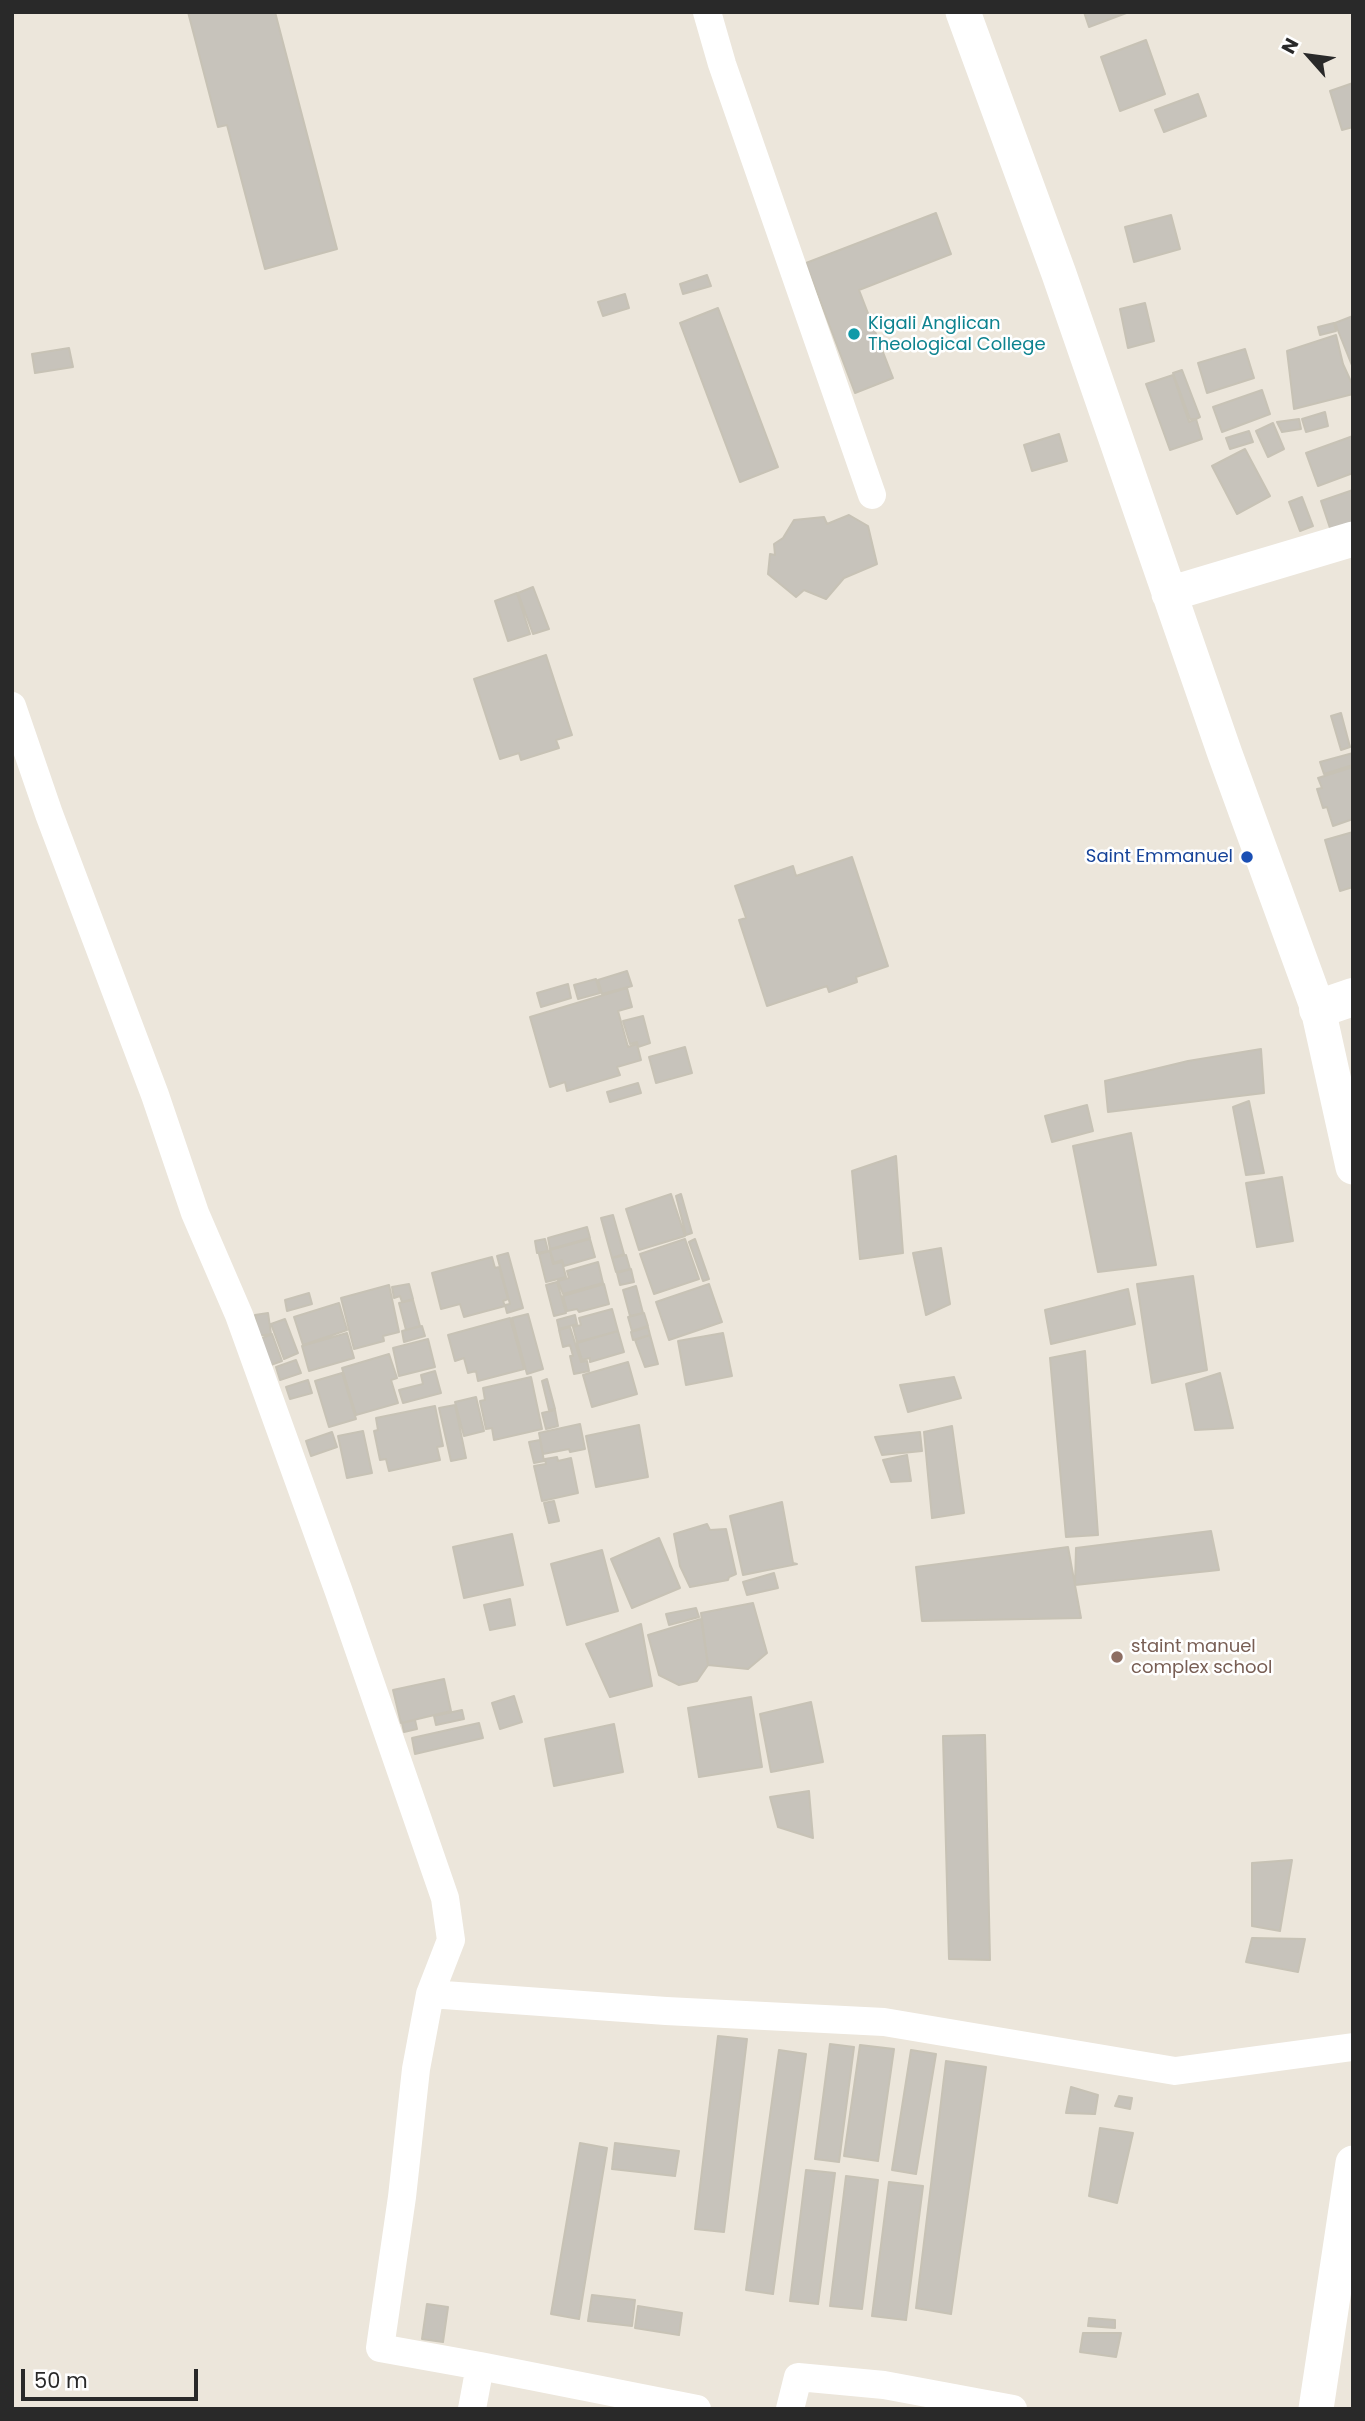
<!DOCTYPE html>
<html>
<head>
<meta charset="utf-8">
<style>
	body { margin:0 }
	#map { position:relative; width:1365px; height:2421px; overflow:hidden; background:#ece6db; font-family:Poppins,sans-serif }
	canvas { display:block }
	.frame { position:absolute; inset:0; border:14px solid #292929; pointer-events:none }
	.north { position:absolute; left:1274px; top:21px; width:70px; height:70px; -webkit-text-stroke:5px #fff; paint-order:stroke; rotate:298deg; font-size:19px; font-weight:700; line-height:28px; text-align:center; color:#292929 }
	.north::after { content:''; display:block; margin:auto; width:24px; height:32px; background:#292929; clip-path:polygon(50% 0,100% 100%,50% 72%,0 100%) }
	.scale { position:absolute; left:21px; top:2369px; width:177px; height:32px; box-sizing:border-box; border:4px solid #292929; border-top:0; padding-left:9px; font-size:21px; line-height:24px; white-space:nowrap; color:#292929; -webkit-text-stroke:5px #fff; paint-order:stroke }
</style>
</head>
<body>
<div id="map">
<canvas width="1365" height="2421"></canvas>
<div class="frame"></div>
<div class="north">N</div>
<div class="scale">50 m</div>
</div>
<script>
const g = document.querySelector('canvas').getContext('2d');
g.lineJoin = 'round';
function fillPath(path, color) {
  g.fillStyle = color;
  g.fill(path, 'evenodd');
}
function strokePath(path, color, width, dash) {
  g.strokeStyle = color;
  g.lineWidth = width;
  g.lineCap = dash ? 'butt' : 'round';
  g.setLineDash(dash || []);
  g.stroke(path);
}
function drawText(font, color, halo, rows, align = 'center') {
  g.font = font + ' Poppins,sans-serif';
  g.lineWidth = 5;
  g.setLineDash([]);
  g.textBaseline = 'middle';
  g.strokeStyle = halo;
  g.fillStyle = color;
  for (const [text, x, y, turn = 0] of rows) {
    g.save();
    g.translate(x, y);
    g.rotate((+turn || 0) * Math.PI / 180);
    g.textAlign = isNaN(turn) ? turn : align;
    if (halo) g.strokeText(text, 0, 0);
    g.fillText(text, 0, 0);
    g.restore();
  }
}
const building = new Path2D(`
	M 188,12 L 275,12 L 337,249 L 265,269 L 227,125 L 218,127 Z
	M 1084,12 L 1129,12 L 1089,27 Z
	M 1146,40 L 1165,94 L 1120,111 L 1101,57 Z
	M 1353,83 L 1353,127 L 1342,130 L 1330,91 Z
	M 1198,94 L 1206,116 L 1164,132 L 1155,110 Z
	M 936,213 L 951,254 L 859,290 L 893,378 L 855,393 L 806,263 Z
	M 1171,215 L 1180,249 L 1134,262 L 1125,227 Z
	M 707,275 L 711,286 L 683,294 L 680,284 Z
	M 625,294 L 629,308 L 603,316 L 598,302 Z
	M 1145,303 L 1154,341 L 1128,348 L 1120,309 Z
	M 718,308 L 778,467 L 740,482 L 680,323 Z
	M 1353,316 L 1353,368 L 1335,323 Z
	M 1334,323 L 1336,331 L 1320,335 L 1318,327 Z
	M 1336,335 L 1343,364 L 1353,386 L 1353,394 L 1294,409 L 1287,351 Z
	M 69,348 L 73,367 L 35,373 L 32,354 Z
	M 1245,349 L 1254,378 L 1207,393 L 1198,363 Z
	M 1182,370 L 1200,417 L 1196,419 L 1190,419 L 1173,373 Z
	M 1173,375 L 1189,422 L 1196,419 L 1202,439 L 1170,450 L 1146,384 Z
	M 1262,390 L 1270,414 L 1222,432 L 1213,407 Z
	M 1325,412 L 1328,426 L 1306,432 L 1302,419 Z
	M 1299,419 L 1301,429 L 1282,432 L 1277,422 Z
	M 1273,423 L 1284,449 L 1268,457 L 1256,431 Z
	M 1249,431 L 1253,442 L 1230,449 L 1226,438 Z
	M 1059,434 L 1067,461 L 1032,471 L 1024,445 Z
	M 1353,436 L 1353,473 L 1318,486 L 1306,453 Z
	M 1245,449 L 1270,496 L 1237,514 L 1212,466 Z
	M 1353,490 L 1353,524 L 1331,531 L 1321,501 Z
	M 1302,497 L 1313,526 L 1300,531 L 1289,502 Z
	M 849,515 L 868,526 L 877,564 L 844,578 L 826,599 L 804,590 L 796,597 L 768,574 L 770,554 L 775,555 L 774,544 L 783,538 L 794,520 L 824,517 L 827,524 Z
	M 533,587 L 549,629 L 533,634 L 518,593 Z
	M 517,593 L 530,634 L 508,641 L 495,601 Z
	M 546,655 L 572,735 L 556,740 L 559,748 L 521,760 L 519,753 L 500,759 L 474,679 Z
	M 1341,713 L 1350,747 L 1341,750 L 1331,716 Z
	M 1353,753 L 1353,765 L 1324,774 L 1320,762 Z
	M 1353,767 L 1353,819 L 1333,826 L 1327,807 L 1323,808 L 1317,789 L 1322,788 L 1318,778 Z
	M 1353,832 L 1353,887 L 1340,891 L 1325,840 Z
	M 852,857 L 888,966 L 856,977 L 857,982 L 829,992 L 827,986 L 767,1006 L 739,920 L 746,918 L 735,886 L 793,866 L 796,876 Z
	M 627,971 L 632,986 L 602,994 L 598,980 Z
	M 596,979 L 600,993 L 578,999 L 574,985 Z
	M 568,984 L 571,998 L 541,1007 L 537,993 Z
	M 627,988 L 632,1007 L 618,1011 L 628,1047 L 637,1044 L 641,1060 L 617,1067 L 620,1075 L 567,1091 L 565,1082 L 550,1087 L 530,1017 Z
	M 643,1016 L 650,1043 L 638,1047 L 637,1042 L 630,1044 L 623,1021 Z
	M 685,1047 L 692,1073 L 656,1083 L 649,1057 Z
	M 1261,1049 L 1264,1093 L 1108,1112 L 1105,1081 L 1188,1061 Z
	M 638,1083 L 641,1093 L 610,1102 L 607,1092 Z
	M 1249,1101 L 1264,1173 L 1246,1175 L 1233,1107 Z
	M 1087,1105 L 1093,1131 L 1052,1142 L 1045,1116 Z
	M 1131,1133 L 1156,1265 L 1098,1272 L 1073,1146 Z
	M 896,1156 L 903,1253 L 860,1259 L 852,1171 Z
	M 1282,1177 L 1293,1241 L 1257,1247 L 1246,1183 Z
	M 671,1194 L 685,1236 L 639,1250 L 626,1209 Z
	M 681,1194 L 692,1233 L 686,1235 L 676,1196 Z
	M 613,1215 L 624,1254 L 612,1258 L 601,1218 Z
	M 587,1227 L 590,1238 L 550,1249 L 548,1238 Z
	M 545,1239 L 548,1251 L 537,1253 L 535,1241 Z
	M 590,1239 L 595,1257 L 564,1266 L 562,1260 L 554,1263 L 550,1250 Z
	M 685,1239 L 699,1279 L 654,1294 L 640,1254 Z
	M 695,1239 L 709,1279 L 703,1281 L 689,1242 Z
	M 941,1248 L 950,1304 L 926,1315 L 913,1253 Z
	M 550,1251 L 553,1264 L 562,1262 L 566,1277 L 546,1282 L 539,1254 Z
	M 508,1253 L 523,1308 L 507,1313 L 505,1305 L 510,1304 L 497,1256 Z
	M 626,1255 L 630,1269 L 616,1272 L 612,1258 Z
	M 492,1257 L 495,1268 L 499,1267 L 508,1299 L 503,1301 L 505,1306 L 464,1317 L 460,1304 L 441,1309 L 432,1273 Z
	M 598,1262 L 603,1283 L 563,1294 L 558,1281 L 569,1278 L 567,1271 Z
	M 631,1269 L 634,1282 L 620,1285 L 617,1273 Z
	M 1193,1276 L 1207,1370 L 1152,1383 L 1137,1284 Z
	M 557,1282 L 566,1313 L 554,1316 L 546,1285 Z
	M 409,1284 L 413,1299 L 402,1302 L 400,1296 L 394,1298 L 392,1287 Z
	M 604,1284 L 609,1304 L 579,1312 L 577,1309 L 567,1311 L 563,1296 Z
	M 709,1284 L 722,1322 L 669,1340 L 656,1302 Z
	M 389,1285 L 399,1332 L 383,1336 L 384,1341 L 354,1349 L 341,1298 Z
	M 636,1286 L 643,1313 L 630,1316 L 623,1290 Z
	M 1128,1289 L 1135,1324 L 1051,1344 L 1045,1310 Z
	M 309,1293 L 312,1304 L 287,1311 L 285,1300 Z
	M 413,1300 L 420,1326 L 406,1330 L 399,1303 Z
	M 339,1303 L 347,1330 L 303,1345 L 294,1317 Z
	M 612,1309 L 618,1331 L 577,1342 L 573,1327 L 581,1325 L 579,1318 Z
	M 268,1313 L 271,1334 L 258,1336 L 255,1315 Z
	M 644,1313 L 648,1326 L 632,1331 L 628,1317 Z
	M 528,1314 L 543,1369 L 527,1374 L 512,1318 Z
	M 575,1315 L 577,1324 L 559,1329 L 557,1320 Z
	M 510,1318 L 524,1369 L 478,1381 L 476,1371 L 468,1373 L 464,1358 L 455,1361 L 448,1335 Z
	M 285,1319 L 298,1353 L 284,1359 L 271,1324 Z
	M 422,1326 L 425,1336 L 404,1342 L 402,1331 Z
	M 570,1327 L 581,1362 L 587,1361 L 589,1371 L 574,1374 L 570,1356 L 573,1356 L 570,1345 L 563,1347 L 559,1330 Z
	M 648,1327 L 650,1335 L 633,1340 L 631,1332 Z
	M 618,1331 L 624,1352 L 590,1362 L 590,1358 L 582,1360 L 577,1343 Z
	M 347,1333 L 354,1358 L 309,1371 L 302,1346 Z
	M 723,1333 L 732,1376 L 686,1385 L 678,1341 Z
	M 272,1334 L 282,1361 L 268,1366 L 258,1340 Z
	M 650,1335 L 658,1364 L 645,1367 L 635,1340 Z
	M 428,1339 L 435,1367 L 399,1376 L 393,1348 Z
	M 1085,1351 L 1098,1535 L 1066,1537 L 1050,1358 Z
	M 389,1354 L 397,1378 L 391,1380 L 398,1403 L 356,1415 L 342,1368 Z
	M 296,1360 L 301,1373 L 280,1380 L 276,1367 Z
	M 628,1362 L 637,1394 L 592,1407 L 583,1375 Z
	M 435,1371 L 441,1393 L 403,1403 L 399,1390 L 423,1384 L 421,1375 Z
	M 342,1373 L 356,1419 L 329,1427 L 315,1381 Z
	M 1220,1373 L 1233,1428 L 1195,1430 L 1186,1384 Z
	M 531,1377 L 542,1429 L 494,1440 L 492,1428 L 486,1429 L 480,1401 L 485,1400 L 483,1388 Z
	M 954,1377 L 961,1398 L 908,1412 L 900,1385 Z
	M 547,1379 L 555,1409 L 549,1410 L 542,1381 Z
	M 308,1380 L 312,1393 L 290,1399 L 286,1387 Z
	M 476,1397 L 484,1431 L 464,1436 L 455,1402 Z
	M 455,1405 L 466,1458 L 451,1461 L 439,1408 Z
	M 435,1406 L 443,1446 L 437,1447 L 440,1460 L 389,1471 L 386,1459 L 380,1460 L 374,1431 L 378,1430 L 376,1418 Z
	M 555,1410 L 558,1426 L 546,1429 L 542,1413 Z
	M 580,1424 L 585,1449 L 570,1452 L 569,1449 L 543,1454 L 539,1433 Z
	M 639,1425 L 648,1477 L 596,1487 L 586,1436 Z
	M 952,1426 L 964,1513 L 932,1518 L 924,1432 Z
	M 363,1431 L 372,1473 L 347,1478 L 338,1436 Z
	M 332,1432 L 337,1447 L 311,1456 L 306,1441 Z
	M 920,1432 L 922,1451 L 882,1455 L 875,1437 Z
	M 540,1440 L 544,1461 L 534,1463 L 529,1442 Z
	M 907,1455 L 911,1481 L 891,1482 L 883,1460 Z
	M 557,1457 L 558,1461 L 571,1458 L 578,1493 L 542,1501 L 534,1466 L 546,1464 L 545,1459 Z
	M 554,1501 L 559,1521 L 549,1523 L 544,1503 Z
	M 782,1502 L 793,1563 L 797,1564 L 743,1575 L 730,1516 Z
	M 707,1524 L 710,1530 L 726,1529 L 736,1574 L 729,1577 L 728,1580 L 690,1587 L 680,1566 L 674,1534 Z
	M 1211,1531 L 1219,1570 L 1075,1585 L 1076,1548 Z
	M 512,1534 L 523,1585 L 464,1598 L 453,1547 Z
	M 659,1538 L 680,1588 L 632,1608 L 611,1559 Z
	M 1068,1547 L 1081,1618 L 922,1621 L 916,1567 Z
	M 602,1550 L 618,1611 L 567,1625 L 551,1564 Z
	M 774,1573 L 778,1588 L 747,1595 L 743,1582 Z
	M 510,1599 L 515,1625 L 490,1630 L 484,1605 Z
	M 753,1603 L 767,1653 L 748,1669 L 708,1665 L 701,1613 Z
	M 696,1608 L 699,1617 L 669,1625 L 666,1614 Z
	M 701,1619 L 708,1665 L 697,1681 L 679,1685 L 659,1675 L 648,1635 Z
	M 641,1624 L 652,1686 L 610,1697 L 586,1644 Z
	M 444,1679 L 451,1711 L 401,1723 L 393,1690 Z
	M 514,1696 L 522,1722 L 500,1729 L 492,1703 Z
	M 751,1697 L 762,1767 L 699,1777 L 688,1708 Z
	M 811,1702 L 823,1762 L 771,1772 L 760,1714 Z
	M 462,1710 L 464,1719 L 436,1725 L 434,1716 Z
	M 415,1720 L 417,1729 L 404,1732 L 402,1723 Z
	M 479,1723 L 483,1738 L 415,1754 L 412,1738 Z
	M 614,1724 L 623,1772 L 554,1786 L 545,1739 Z
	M 985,1735 L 990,1960 L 949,1959 L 943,1736 Z
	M 809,1791 L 813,1838 L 778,1827 L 770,1797 Z
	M 1292,1860 L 1280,1931 L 1252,1926 L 1252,1863 Z
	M 1252,1938 L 1305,1939 L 1298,1972 L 1246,1962 Z
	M 718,2036 L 747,2039 L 724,2232 L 695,2229 Z
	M 830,2044 L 854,2047 L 839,2162 L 815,2159 Z
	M 860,2045 L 894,2049 L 878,2161 L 844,2156 Z
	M 779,2050 L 806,2054 L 773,2294 L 746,2290 Z
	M 911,2050 L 936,2054 L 916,2174 L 892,2170 Z
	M 946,2061 L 986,2067 L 951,2314 L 916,2308 Z
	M 1071,2087 L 1098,2095 L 1095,2114 L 1066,2113 Z
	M 1119,2096 L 1132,2098 L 1130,2109 L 1115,2106 Z
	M 1100,2128 L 1133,2133 L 1117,2203 L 1089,2196 Z
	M 580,2143 L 607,2148 L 579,2319 L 551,2314 Z
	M 615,2143 L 679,2151 L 675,2176 L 612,2169 Z
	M 806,2170 L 835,2173 L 818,2304 L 790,2301 Z
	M 846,2176 L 878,2180 L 862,2309 L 830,2306 Z
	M 889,2182 L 923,2186 L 906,2320 L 872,2316 Z
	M 592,2295 L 635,2300 L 632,2326 L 588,2321 Z
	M 427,2304 L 448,2307 L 443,2342 L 422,2339 Z
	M 638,2306 L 682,2313 L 679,2335 L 635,2328 Z
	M 1089,2318 L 1115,2320 L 1115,2328 L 1088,2326 Z
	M 1083,2333 L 1121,2333 L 1116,2357 L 1080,2352 Z`);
fillPath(building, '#c7c3bb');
strokePath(building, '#c7c2b5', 2);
strokePath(new Path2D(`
	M 707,12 L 722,64 L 872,495
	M 12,706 L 49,814 L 155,1095 L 195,1213 L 239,1315 L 339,1592 L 445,1898 L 451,1940 L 430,1994 L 416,2069 L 402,2197 L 380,2348 L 480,2366 L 472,2409
	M 430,1994 L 666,2011 L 884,2022 L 1175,2071 L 1353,2047
	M 480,2366 L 697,2409
	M 790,2409 L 798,2377 L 884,2385 L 1013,2409`), '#fff', 28);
strokePath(new Path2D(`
	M 963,12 L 1059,274 L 1225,754 L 1318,1009 L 1353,1167
	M 1169,594 L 1353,539
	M 1316,2409 L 1353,2163`), '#fff', 35);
strokePath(new Path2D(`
	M 1318,1009 L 1353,997`), '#fff', 38);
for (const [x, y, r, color] of [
	[854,334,7,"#0f9aa8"],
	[1247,857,7,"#1a4fb4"],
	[1117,1657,7,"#8d6e63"]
]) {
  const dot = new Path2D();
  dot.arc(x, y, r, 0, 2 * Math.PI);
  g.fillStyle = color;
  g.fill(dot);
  strokePath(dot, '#fff', 2.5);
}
drawText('18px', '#0d838f', '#fff', [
	["Kigali Anglican",868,324],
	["Theological College",868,345]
], 'left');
drawText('18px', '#164399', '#fff', [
	["Saint Emmanuel",1233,857]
], 'right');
drawText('18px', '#785e54', '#fff', [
	["staint manuel",1131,1647],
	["complex school",1131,1668]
], 'left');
</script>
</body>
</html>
